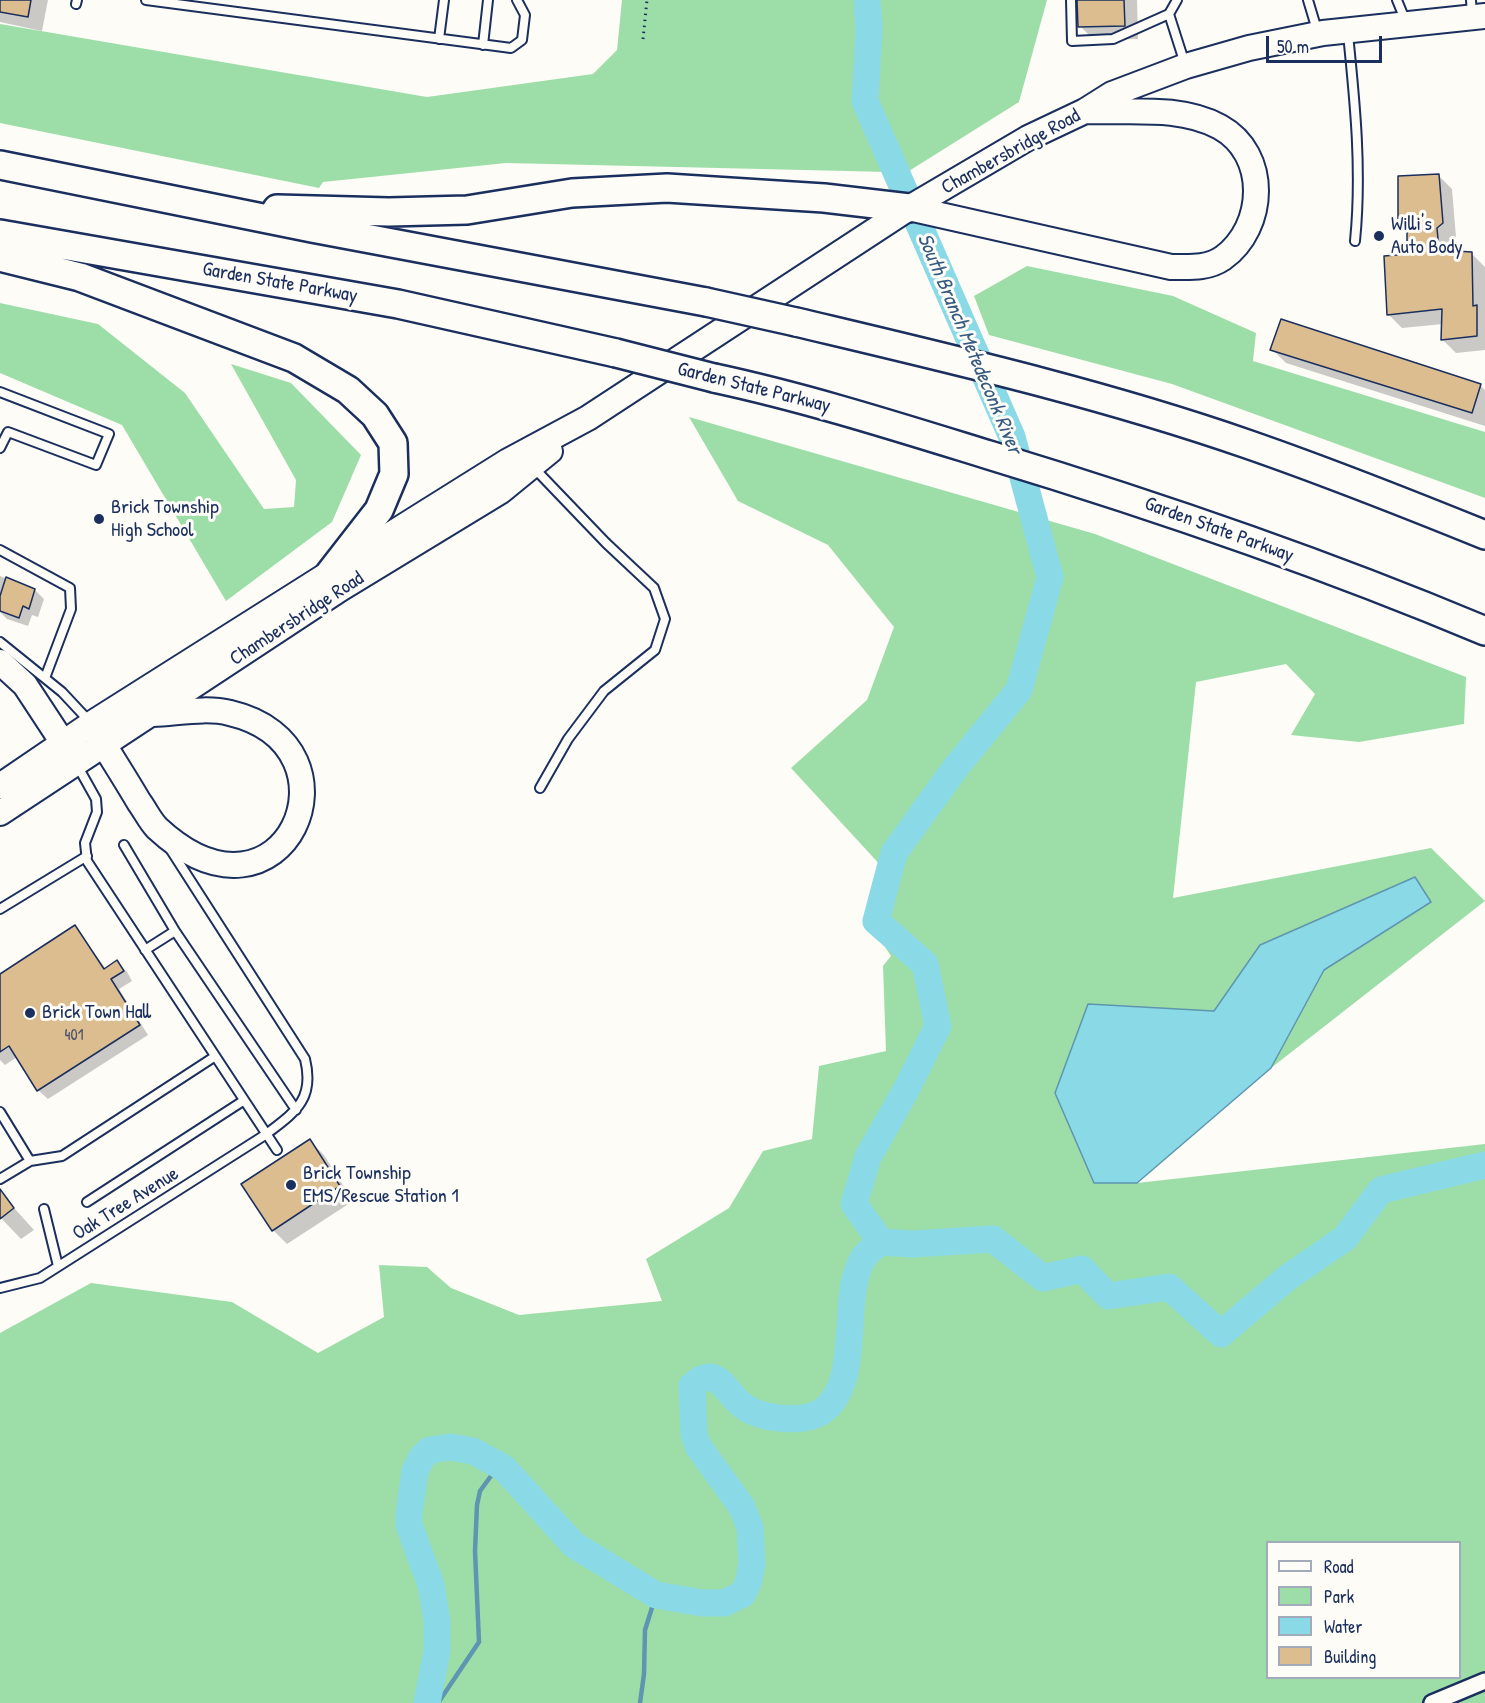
<!DOCTYPE html>
<html>
<head>
<meta charset="utf-8">
<style>
	body { margin:0 }
	#map { position:relative; width:1485px; height:1703px; overflow:hidden; background:#fdfcf7; font-family:"Patrick Hand",sans-serif }
	canvas { display:block }
	.legend { position:absolute; left:1266px; top:1541px; width:195px; height:138px; box-sizing:border-box; background:#fdfcf7; border:2px solid #a3aaba; margin:0; padding:8px 10px; list-style:none; font-size:18px; color:#1b2f5e }
	.legend li { display:flex; align-items:center; gap:12px; height:30px }
	.legend b { width:30px; border:2px solid #a3aaba }
	.scale { position:absolute; left:1266px; top:36px; width:116px; height:27px; box-sizing:border-box; border:3px solid #1b2f5e; border-top:0; padding-left:8px; font-size:18px; line-height:21px; white-space:nowrap; color:#1b2f5e; -webkit-text-stroke:4px #fdfcf7; paint-order:stroke }
</style>
</head>
<body>
<div id="map">
<canvas width="1485" height="1703"></canvas>
<ul class="legend">
<li><b style="height:8px;background:#fdfcf7"></b>Road</li>
<li><b style="height:16px;background:#9ddea8"></b>Park</li>
<li><b style="height:16px;background:#8ad9e7"></b>Water</li>
<li><b style="height:16px;background:#dbbd8f"></b>Building</li>
</ul>
<div class="scale">50 m</div>
</div>
<script>
const g = document.querySelector('canvas').getContext('2d');
g.lineJoin = 'round';
function fillPath(path, color) {
  g.fillStyle = color;
  g.fill(path, 'evenodd');
}
function strokePath(path, color, width, dash) {
  g.strokeStyle = color;
  g.lineWidth = width;
  g.lineCap = dash ? 'butt' : 'round';
  g.setLineDash(dash || []);
  g.stroke(path);
}
function drawText(font, color, halo, rows, align = 'center') {
  g.font = font + ' "Patrick Hand",sans-serif';
  g.lineWidth = 6;
  g.setLineDash([]);
  g.textBaseline = 'middle';
  g.strokeStyle = halo;
  g.fillStyle = color;
  for (const [text, x, y, turn = 0] of rows) {
    g.save();
    g.translate(x, y);
    g.rotate((+turn || 0) * Math.PI / 180);
    g.textAlign = isNaN(turn) ? turn : align;
    if (halo) g.strokeText(text, 0, 0);
    g.fillText(text, 0, 0);
    g.restore();
  }
}
fillPath(new Path2D(`
	M 622,0 L 1047,0 L 1019,102 L 893,181 L 889,172 L 506,163 L 323,182 L 319,188 L 0,123 L 0,24 L 427,97 L 593,74 L 617,50 Z
	M 1027,266 L 1173,296 L 1256,333 L 1253,361 L 1485,432 L 1485,498 L 1172,384 L 989,335 L 974,296 Z
	M 0,303 L 98,324 L 185,393 L 264,509 L 294,507 L 296,480 L 231,364 L 291,383 L 361,455 L 332,522 L 226,601 L 122,425 L 0,373 Z
	M 689,417 L 1095,534 L 1466,677 L 1464,724 L 1359,742 L 1291,735 L 1315,694 L 1286,664 L 1196,682 L 1173,898 L 1431,848 L 1485,901 L 1271,1068 L 1324,970 L 1431,902 L 1260,945 L 1214,1011 L 1088,1004 L 1095,1183 L 1137,1183 L 1485,1144 L 1485,1703 L 0,1703 L 0,1333 L 91,1283 L 232,1302 L 318,1353 L 384,1317 L 379,1265 L 427,1267 L 451,1288 L 519,1315 L 662,1301 L 646,1259 L 729,1208 L 763,1151 L 812,1139 L 819,1066 L 886,1051 L 883,966 L 891,956 L 883,944 L 883,868 L 791,768 L 867,700 L 894,627 L 828,545 L 738,501 ZM 1268,1542 L 1460,1542 L 1460,1678 L 1268,1678 Z`), '#9ddea8');
const water = new Path2D(`
	M 1415,877 L 1431,902 L 1324,970 L 1271,1068 L 1137,1183 L 1094,1183 L 1055,1093 L 1088,1004 L 1214,1011 L 1260,945 Z`);
fillPath(water, '#8ad9e7');
strokePath(water, '#5e95b0', 1.5);
fillPath(new Path2D(`
	M 0,0 L 48,0 L 42,31 L 0,22 Z
	M 1079,0 L 1137,0 L 1138,39 L 1094,40 L 1080,26 Z
	M 1438,175 L 1452,189 L 1456,237 L 1450,242 L 1451,252 L 1471,253 L 1485,267 L 1485,350 L 1456,353 L 1442,339 L 1443,324 L 1402,328 L 1388,314 L 1409,255 L 1409,232 L 1400,223 Z
	M 1272,349 L 1480,385 L 1485,390 L 1485,426 L 1286,363 Z
	M 0,576 L 35,590 L 44,599 L 38,617 L 32,615 L 28,626 L 7,619 L 0,612 Z
	M 75,927 L 106,969 L 117,962 L 127,972 L 132,981 L 119,989 L 148,1035 L 48,1099 L 38,1090 L 17,1057 L 5,1065 L 0,1060 L 0,976 Z
	M 310,1141 L 324,1155 L 353,1201 L 287,1244 L 273,1230 Z
	M 4,1197 L 34,1230 L 21,1239 L 0,1217 L 0,1200 Z`), '#0003');
strokePath(new Path2D(`
	M 438,1703 L 479,1642 L 475,1551 L 477,1505 L 480,1491 L 499,1465
	M 640,1703 L 644,1674 L 645,1630 L 656,1595`), '#5e95b0', 4.5);
strokePath(new Path2D(`
	M 867,0 L 869,29 L 865,101 L 1012,437 L 1050,577 L 1019,690 L 956,767 L 894,853 L 876,921 L 925,964 L 938,1026 L 906,1090 L 868,1157 L 854,1204 L 881,1242
	M 881,1242 L 913,1244 L 993,1239 L 1043,1278 L 1082,1269 L 1108,1296 L 1169,1287 L 1221,1334 L 1287,1278 L 1345,1238 L 1381,1190 L 1485,1165
	M 427,1703 L 437,1651 L 437,1621 L 431,1585 L 409,1525 L 409,1513 L 415,1471 L 422,1457 L 430,1450 L 450,1447 L 473,1451 L 504,1468 L 574,1545 L 656,1595 L 702,1603 L 724,1603 L 743,1594 L 748,1583 L 752,1564 L 750,1528 L 742,1507 L 698,1446 L 694,1434 L 692,1386 C 718,1362 725,1393 742,1405 C 759,1419 802,1424 821,1412 C 865,1382 838,1296 864,1257 C 868,1251 876,1246 881,1242`), '#8ad9e7', 27);
const building = new Path2D(`
	M 0,0 L 31,0 L 28,17 L 0,12 Z
	M 1077,0 L 1124,0 L 1125,26 L 1078,27 Z
	M 1439,174 L 1443,223 L 1437,228 L 1439,250 L 1472,252 L 1473,306 L 1477,305 L 1477,336 L 1441,340 L 1442,309 L 1387,315 L 1384,256 L 1407,254 L 1407,223 L 1398,223 L 1398,176 Z
	M 1281,319 L 1481,384 L 1472,413 L 1270,350 Z
	M 6,577 L 35,589 L 29,609 L 23,606 L 19,618 L 0,611 L 0,596 Z
	M 75,925 L 104,969 L 117,960 L 124,971 L 111,979 L 140,1025 L 37,1091 L 9,1046 L 0,1052 L 0,974 Z
	M 310,1139 L 340,1186 L 272,1231 L 241,1184 Z
	M 0,1189 L 14,1208 L 0,1219 Z`);
fillPath(building, '#dbbd8f');
strokePath(building, '#1b2f5e', 1.5);
const lane = new Path2D(`
	M 146,0 L 511,48 L 522,40 L 525,15 L 517,0
	M 1071,0 L 1072,41 L 1113,39 L 1169,14 L 1177,0
	M 1308,0 L 1317,30
	M 1397,0 L 1406,22
	M 1471,0 L 1472,15
	M 76,4 L 77,0
	M 1169,14 L 1185,64
	M 1348,34 C 1355,103 1362,171 1355,241
	M 439,39 L 444,0
	M 483,45 L 488,0
	M 0,392 L 109,434 L 96,465 L 8,432 L 0,448
	M 535,469 L 606,543 L 654,588 L 665,619 L 655,650 L 604,691 L 568,739 L 540,788
	M 0,550 L 70,588 L 71,609 L 45,678
	M 0,642 L 62,692 L 90,722
	M 77,765 L 96,799 L 97,812 L 85,843 L 87,861 L 277,1150
	M 124,845 L 175,931 L 145,950
	M 0,909 L 87,856
	M 175,931 L 296,1110
	M 0,1112 L 30,1161 L 0,1179
	M 30,1161 L 62,1156 L 214,1057
	M 87,1202 L 243,1101
	M 44,1209 L 58,1266
	M 0,1288 L 40,1278 L 265,1135 C 295,1112 315,1100 305,1059 L 167,844`);
const street = new Path2D(`
	M 1432,1703 L 1485,1681`);
const primary = new Path2D(`
	M 909,208 L 1171,267 C 1189,267 1207,269 1223,258 C 1266,227 1269,154 1220,127 C 1180,105 1128,113 1085,111
	M 0,662 L 25,685 L 71,755
	M 96,732 C 110,755 125,778 139,802 C 145,810 150,821 157,828 C 284,946 370,746 230,713 C 206,707 178,713 153,714
	M 0,786 L 91,724 L 409,523 L 508,461 L 588,418 L 909,208 L 1028,138 L 1085,111 L 1112,94 L 1186,66 L 1249,48 L 1323,33 L 1485,16
	M 0,813 L 340,589 L 501,491 L 550,451`);
const highway = new Path2D(`
	M 0,165 L 312,228 L 706,302
	M 277,209 L 389,212 L 467,210 L 572,193 L 667,188 L 824,198 L 909,208
	M 0,234 L 398,304 L 616,353
	M 0,257 L 80,277 L 294,358 L 348,390 L 375,415 L 393,443 L 394,474 L 379,510 L 330,573
	M 796,322 C 947,358 1100,393 1247,444 C 1328,472 1406,503 1485,535
	M 714,378 C 807,398 898,427 989,455 C 1157,506 1323,563 1485,631`);
strokePath(lane, '#1b2f5e', 12);
strokePath(street, '#1b2f5e', 20);
strokePath(primary, '#1b2f5e', 28);
strokePath(highway, '#1b2f5e', 32);
strokePath(new Path2D(`
	M 643,39 L 647,0`), '#1b2f5e', 3, [1.5, 4.5]);
strokePath(lane, '#fdfcf7', 8);
strokePath(street, '#fdfcf7', 15);
strokePath(primary, '#fdfcf7', 24);
strokePath(highway, '#fdfcf7', 27);
const highwayBridge = new Path2D(`
	M 706,302 L 796,322
	M 616,353 L 714,378`);
strokePath(highwayBridge, '#1b2f5e', 32, []);
strokePath(highwayBridge, '#fdfcf7', 27);
for (const [x, y, r, color] of [
	[1379,236,6,"#1b2f5e"],
	[99,519,6,"#1b2f5e"],
	[30,1013,6,"#1b2f5e"],
	[291,1185,6,"#1b2f5e"]
]) {
  const dot = new Path2D();
  dot.arc(x, y, r, 0, 2 * Math.PI);
  g.fillStyle = color;
  g.fill(dot);
  strokePath(dot, '#fdfcf7', 2);
}
drawText('16px', '#4b526a', null, [
	["401",74,1036]
]);
drawText('20px', '#1b2f5e', '#fdfcf7', [
	["Chambersbridge Road",1011,152,-29],
	["Garden State Parkway",280,283,10],
	["Garden State Parkway",754,388,14],
	["Garden State Parkway",1219,530,20],
	["Chambersbridge Road",297,619,-33],
	["Oak Tree Avenue",126,1204,-32]
]);
drawText('20px', '#1b2f5e', '#fdfcf7', [
	["Willi's",1391,225],
	["Auto Body",1391,248],
	["Brick Township",111,508],
	["High School",111,531],
	["Brick Town Hall",42,1013],
	["Brick Township",303,1174],
	["EMS/Rescue Station 1",303,1197]
], 'left');
drawText('italic 21px', '#375a80', '#fdfcf7', [
	["South Branch Metedeconk River",969,344,67]
]);
</script>
</body>
</html>
